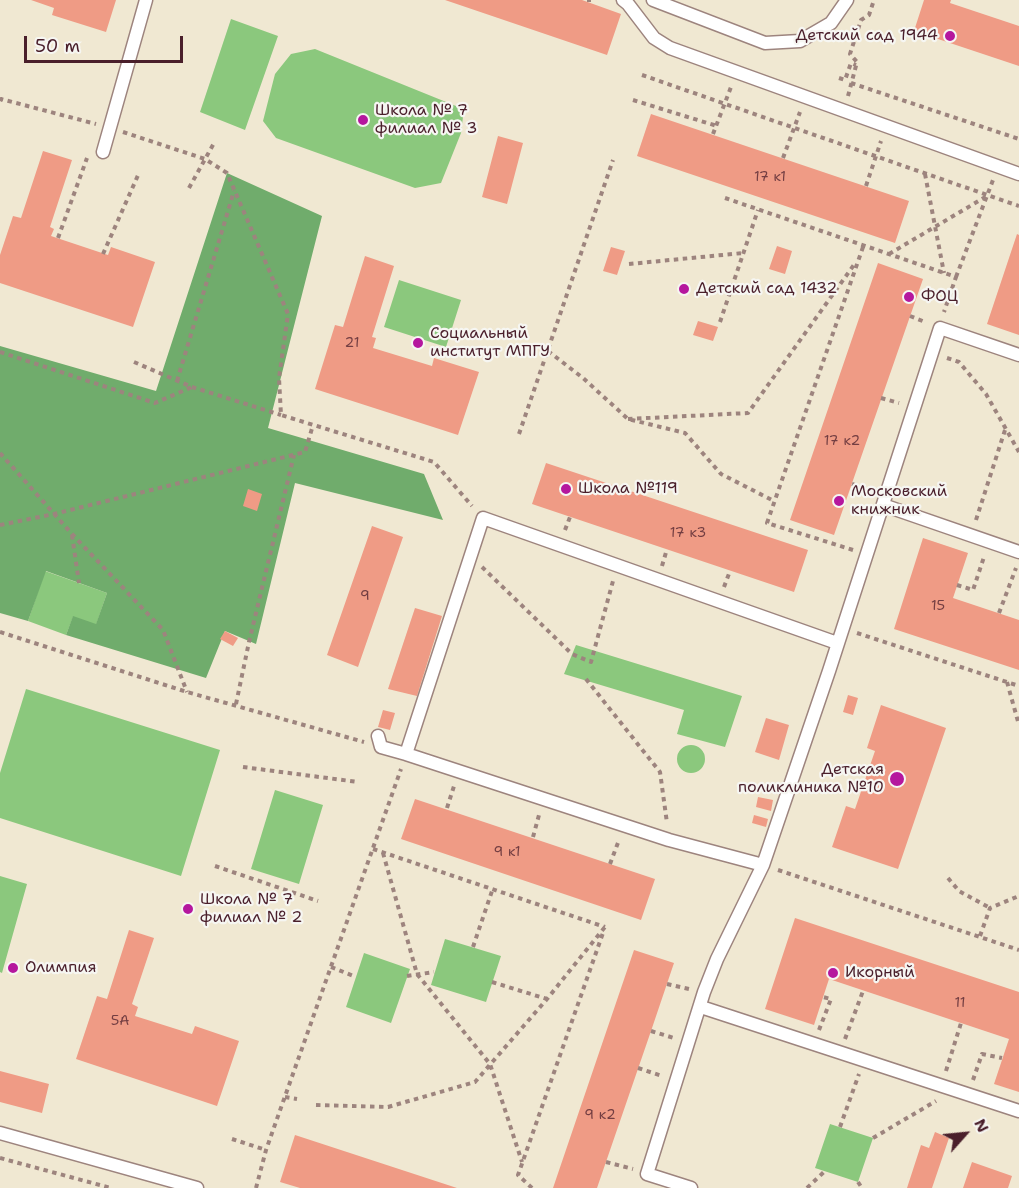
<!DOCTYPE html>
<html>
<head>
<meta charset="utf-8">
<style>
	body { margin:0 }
	#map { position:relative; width:1019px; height:1188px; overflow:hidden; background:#f0e8d2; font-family:"Shantell Sans",sans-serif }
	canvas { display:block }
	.north { position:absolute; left:935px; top:1104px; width:60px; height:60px; -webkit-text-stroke:4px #f6f6f2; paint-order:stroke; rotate:63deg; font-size:16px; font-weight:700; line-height:24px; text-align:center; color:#4a1f2b }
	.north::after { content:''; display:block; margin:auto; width:21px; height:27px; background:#4a1f2b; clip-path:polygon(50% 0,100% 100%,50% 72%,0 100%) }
	.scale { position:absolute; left:24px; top:36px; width:159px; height:27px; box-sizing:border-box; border:3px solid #4a1f2b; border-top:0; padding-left:8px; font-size:18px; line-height:21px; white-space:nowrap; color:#4a1f2b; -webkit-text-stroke:4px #f6f6f2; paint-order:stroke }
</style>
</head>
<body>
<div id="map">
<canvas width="1019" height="1188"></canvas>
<div class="north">N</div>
<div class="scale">50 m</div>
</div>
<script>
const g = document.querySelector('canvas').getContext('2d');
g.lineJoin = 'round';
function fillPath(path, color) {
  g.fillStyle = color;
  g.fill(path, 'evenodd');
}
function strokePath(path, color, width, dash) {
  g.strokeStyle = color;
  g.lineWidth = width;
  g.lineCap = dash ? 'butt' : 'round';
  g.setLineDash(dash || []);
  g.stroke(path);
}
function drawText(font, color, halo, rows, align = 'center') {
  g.font = font + ' "Shantell Sans",sans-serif';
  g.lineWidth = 4.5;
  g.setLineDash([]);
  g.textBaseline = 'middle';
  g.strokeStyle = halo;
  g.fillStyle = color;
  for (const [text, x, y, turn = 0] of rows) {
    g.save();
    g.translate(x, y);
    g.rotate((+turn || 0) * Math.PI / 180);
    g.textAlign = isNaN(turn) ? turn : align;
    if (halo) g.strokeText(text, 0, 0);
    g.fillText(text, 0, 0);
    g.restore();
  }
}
fillPath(new Path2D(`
	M 231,19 L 278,36 L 245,130 L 200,112 Z
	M 315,49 L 456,106 L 463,117 L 461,133 L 441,183 L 415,188 L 276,138 L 263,121 L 275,74 L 291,54 Z
	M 399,280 L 461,300 L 446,347 L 384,327 Z
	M 45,571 L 107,593 L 96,625 L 73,617 L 66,635 L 28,621 Z
	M 576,645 L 742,696 L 725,747 L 677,734 L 684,710 L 564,674 Z
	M 26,689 L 220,750 L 181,876 L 0,818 L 0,773 Z
	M677 759a14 14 0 1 1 28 0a14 14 0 1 1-28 0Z
	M 275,790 L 323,805 L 299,884 L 251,869 Z
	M 0,876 L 27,884 L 2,973 L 0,972 Z
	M 445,939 L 501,956 L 486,1002 L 431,985 Z
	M 364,953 L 410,969 L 391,1023 L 346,1007 Z
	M 830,1124 L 873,1138 L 858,1182 L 815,1168 Z`), '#8bc87d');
fillPath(new Path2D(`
	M 227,173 L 322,216 L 268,428 L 424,474 L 443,520 L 295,483 L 256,644 L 225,631 L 206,678 L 66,635 L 73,616 L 96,624 L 107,593 L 46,571 L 28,621 L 0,613 L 0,346 L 156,391 Z`), '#70ac6c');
fillPath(new Path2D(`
	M 31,0 L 116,0 L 106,32 L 52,15 L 54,8 Z
	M 445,0 L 582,0 L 621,14 L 607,55 Z
	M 924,0 L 951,0 L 950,3 L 1019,26 L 1019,66 L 914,31 Z
	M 651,114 L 909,201 L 895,243 L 637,156 Z
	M 498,136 L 523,143 L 507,204 L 482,197 Z
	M 43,151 L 72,160 L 50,227 L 54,229 L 51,236 L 108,255 L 111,247 L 155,262 L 133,327 L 0,283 L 0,255 L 13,216 L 21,218 Z
	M 1017,234 L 1019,235 L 1019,335 L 987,324 Z
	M 777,246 L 792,251 L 785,274 L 769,269 Z
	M 611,247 L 625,251 L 617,275 L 603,271 Z
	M 365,256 L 394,266 L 372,337 L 376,338 L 373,348 L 432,366 L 434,358 L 479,372 L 458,435 L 315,389 L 335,325 L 343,327 Z
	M 878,263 L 923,279 L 834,535 L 790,520 Z
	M 698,321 L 718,327 L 713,341 L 693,335 Z
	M 546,463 L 808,550 L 794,592 L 532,504 Z
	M 248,489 L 262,494 L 257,511 L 243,506 Z
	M 372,526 L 403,537 L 358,667 L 327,655 Z
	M 923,538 L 968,553 L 953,598 L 1019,620 L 1019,670 L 894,629 Z
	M 415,608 L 442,616 L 417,696 L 388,689 Z
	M 225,631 L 238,638 L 233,646 L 220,639 Z
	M 848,695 L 858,698 L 853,715 L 843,712 Z
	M 881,705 L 946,728 L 898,869 L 832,847 L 846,806 L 855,809 L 875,751 L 867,748 Z
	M 383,710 L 395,713 L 390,730 L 378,727 Z
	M 766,718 L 789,725 L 779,760 L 755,752 Z
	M 758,797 L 773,800 L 771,811 L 756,807 Z
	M 415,799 L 655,879 L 641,920 L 401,839 Z
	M 754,815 L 768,819 L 766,827 L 752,823 Z
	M 795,918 L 1019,992 L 1019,1092 L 994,1084 L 1009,1039 L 829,979 L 814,1025 L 765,1009 Z
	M 129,930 L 154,938 L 132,1004 L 138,1007 L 135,1016 L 192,1034 L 195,1026 L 239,1041 L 217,1106 L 76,1059 L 97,996 L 107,999 Z
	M 634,950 L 674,963 L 651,1031 L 597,1188 L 553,1188 Z
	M 0,1071 L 49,1084 L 42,1113 L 0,1102 Z
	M 935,1132 L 949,1138 L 932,1188 L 907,1188 L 921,1145 L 929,1148 Z
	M 295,1135 L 457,1188 L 300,1188 L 280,1182 Z
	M 972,1162 L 1012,1176 L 1008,1188 L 963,1188 Z`), '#ef9b85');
const lane = new Path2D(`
	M 623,0 L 628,4 L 654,38 L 670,48 L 1019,174
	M 653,0 L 765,43 L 800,41 L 831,23 L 847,0
	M 103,152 L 146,0
	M 883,505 L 1019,552
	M 378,736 L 381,747 L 406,754
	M 763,865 L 669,840 L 406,754 L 483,518 L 837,643
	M 701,1007 L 1019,1111
	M 0,1133 L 197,1188
	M 691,1188 L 647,1174 L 704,992 L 717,959 L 763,865 L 829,671 L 940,328 L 1019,355`);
strokePath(lane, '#9d847e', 15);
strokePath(new Path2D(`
	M 589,2 L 589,0
	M 642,75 L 1019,206
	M 839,78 L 845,80 L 851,63 L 856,65
	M 851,83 L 1019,139
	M 848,96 L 857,62 L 850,54 L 861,20 L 869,15 L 874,0
	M 633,100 L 717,126
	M 0,101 L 1,99 L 96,124
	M 123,132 L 205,159 L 227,173 L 288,314 L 279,378 L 281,415 L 434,462 L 472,506
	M 713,134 L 731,87
	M 783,158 L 800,112
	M 925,174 L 944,273
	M 866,186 L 881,141
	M 189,188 L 214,143
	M 725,198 L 956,277 L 944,312
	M 58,238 L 87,158
	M 103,254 L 139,173
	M 889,254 L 987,196
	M 629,264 L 743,253
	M 956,277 L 993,180
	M 910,316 L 925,322
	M 720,322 L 758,210
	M 548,351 L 583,378 L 628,419 L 685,433 L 721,474 L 774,501
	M 0,352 L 155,403 L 192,387
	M 947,358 L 959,362 L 986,394 L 1019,452
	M 134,362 L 192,387 L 281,415
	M 177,381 L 234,191
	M 881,398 L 899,403
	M 628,419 L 748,413 L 856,262
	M 519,434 L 613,160
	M 0,453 L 72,534 L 163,630 L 187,692
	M 852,484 L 871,490
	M 976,520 L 1005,430
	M 0,525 L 54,514 L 305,452 L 313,425
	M 565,530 L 570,517
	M 72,535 L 79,583
	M 853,550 L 767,523 L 863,247
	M 662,566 L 667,549
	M 482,567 L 572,654 L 591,662 L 613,581
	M 957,585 L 973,590 L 984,557
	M 724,587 L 730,571
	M 999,613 L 1016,568
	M 0,632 L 187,692 L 364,742
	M 857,633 L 1019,686
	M 586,679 L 660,772 L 667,823
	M 1007,682 L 1019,725
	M 236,704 L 249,642 L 294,455
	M 243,767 L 358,782
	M 447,808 L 454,786
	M 533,837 L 539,815
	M 373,849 L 605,927
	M 383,853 L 417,974 L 490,1064 L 522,1162
	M 610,864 L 619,840
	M 215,866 L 318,901
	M 778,870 L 1019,950
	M 948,878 L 959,891 L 990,908
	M 980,936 L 990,908 L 1019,896
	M 473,947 L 492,891
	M 331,967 L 356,977
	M 407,976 L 434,972
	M 492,982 L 547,999
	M 667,984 L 689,989
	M 819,1030 L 831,999 L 823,997
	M 651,1031 L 674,1038
	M 845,1039 L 863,991
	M 638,1068 L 662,1076
	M 946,1071 L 961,1023
	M 973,1080 L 982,1054 L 1002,1058
	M 285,1097 L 297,1099
	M 316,1105 L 388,1107 L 475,1082 L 547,999 L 605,927
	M 840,1127 L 859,1074
	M 873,1138 L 936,1101
	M 232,1139 L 266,1150
	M 0,1158 L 111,1188
	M 606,1162 L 633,1169
	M 858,1182 L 862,1188
	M 256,1188 L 266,1150 L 401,769
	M 532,1188 L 518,1175 L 604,930
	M 807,1188 L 825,1171`), '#9d847e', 4, [4.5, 4.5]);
strokePath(lane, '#fff', 12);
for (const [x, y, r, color] of [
	[950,36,6,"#b5179e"],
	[363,120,6,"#b5179e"],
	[684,289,6,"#b5179e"],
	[909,297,6,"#b5179e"],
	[418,343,6,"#b5179e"],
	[566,489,6,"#b5179e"],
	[839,501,6,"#b5179e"],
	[897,779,8,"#b5179e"],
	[188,909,6,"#b5179e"],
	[13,968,6,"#b5179e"],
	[833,973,6,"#b5179e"]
]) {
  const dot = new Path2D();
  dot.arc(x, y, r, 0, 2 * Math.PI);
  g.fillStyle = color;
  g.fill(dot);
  strokePath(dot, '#f6f6f2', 2);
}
drawText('14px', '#733e42', null, [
	["17 к1",770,177],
	["21",352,343],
	["17 к2",842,441],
	["17 к3",688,533],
	["9",365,596],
	["15",938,606],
	["9 к1",507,852],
	["11",960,1003],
	["5А",120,1021],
	["9 к2",600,1115]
]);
drawText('16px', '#4a1f2b', '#f6f6f2', [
	["Детский сад 1944",938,36,"right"],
	["Школа № 7",375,111],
	["филиал № 3",375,129],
	["Детский сад 1432",696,289],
	["ФОЦ",921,297],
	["Социальный",430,334],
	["институт МПГУ",430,352],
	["Школа №119",578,489],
	["Московский",851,492],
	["книжник",851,510],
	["Детская",884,770,"right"],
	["поликлиника №10",884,788,"right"],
	["Школа № 7",200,900],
	["филиал № 2",200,918],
	["Олимпия",25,968],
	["Икорный",845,973]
], 'left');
</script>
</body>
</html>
